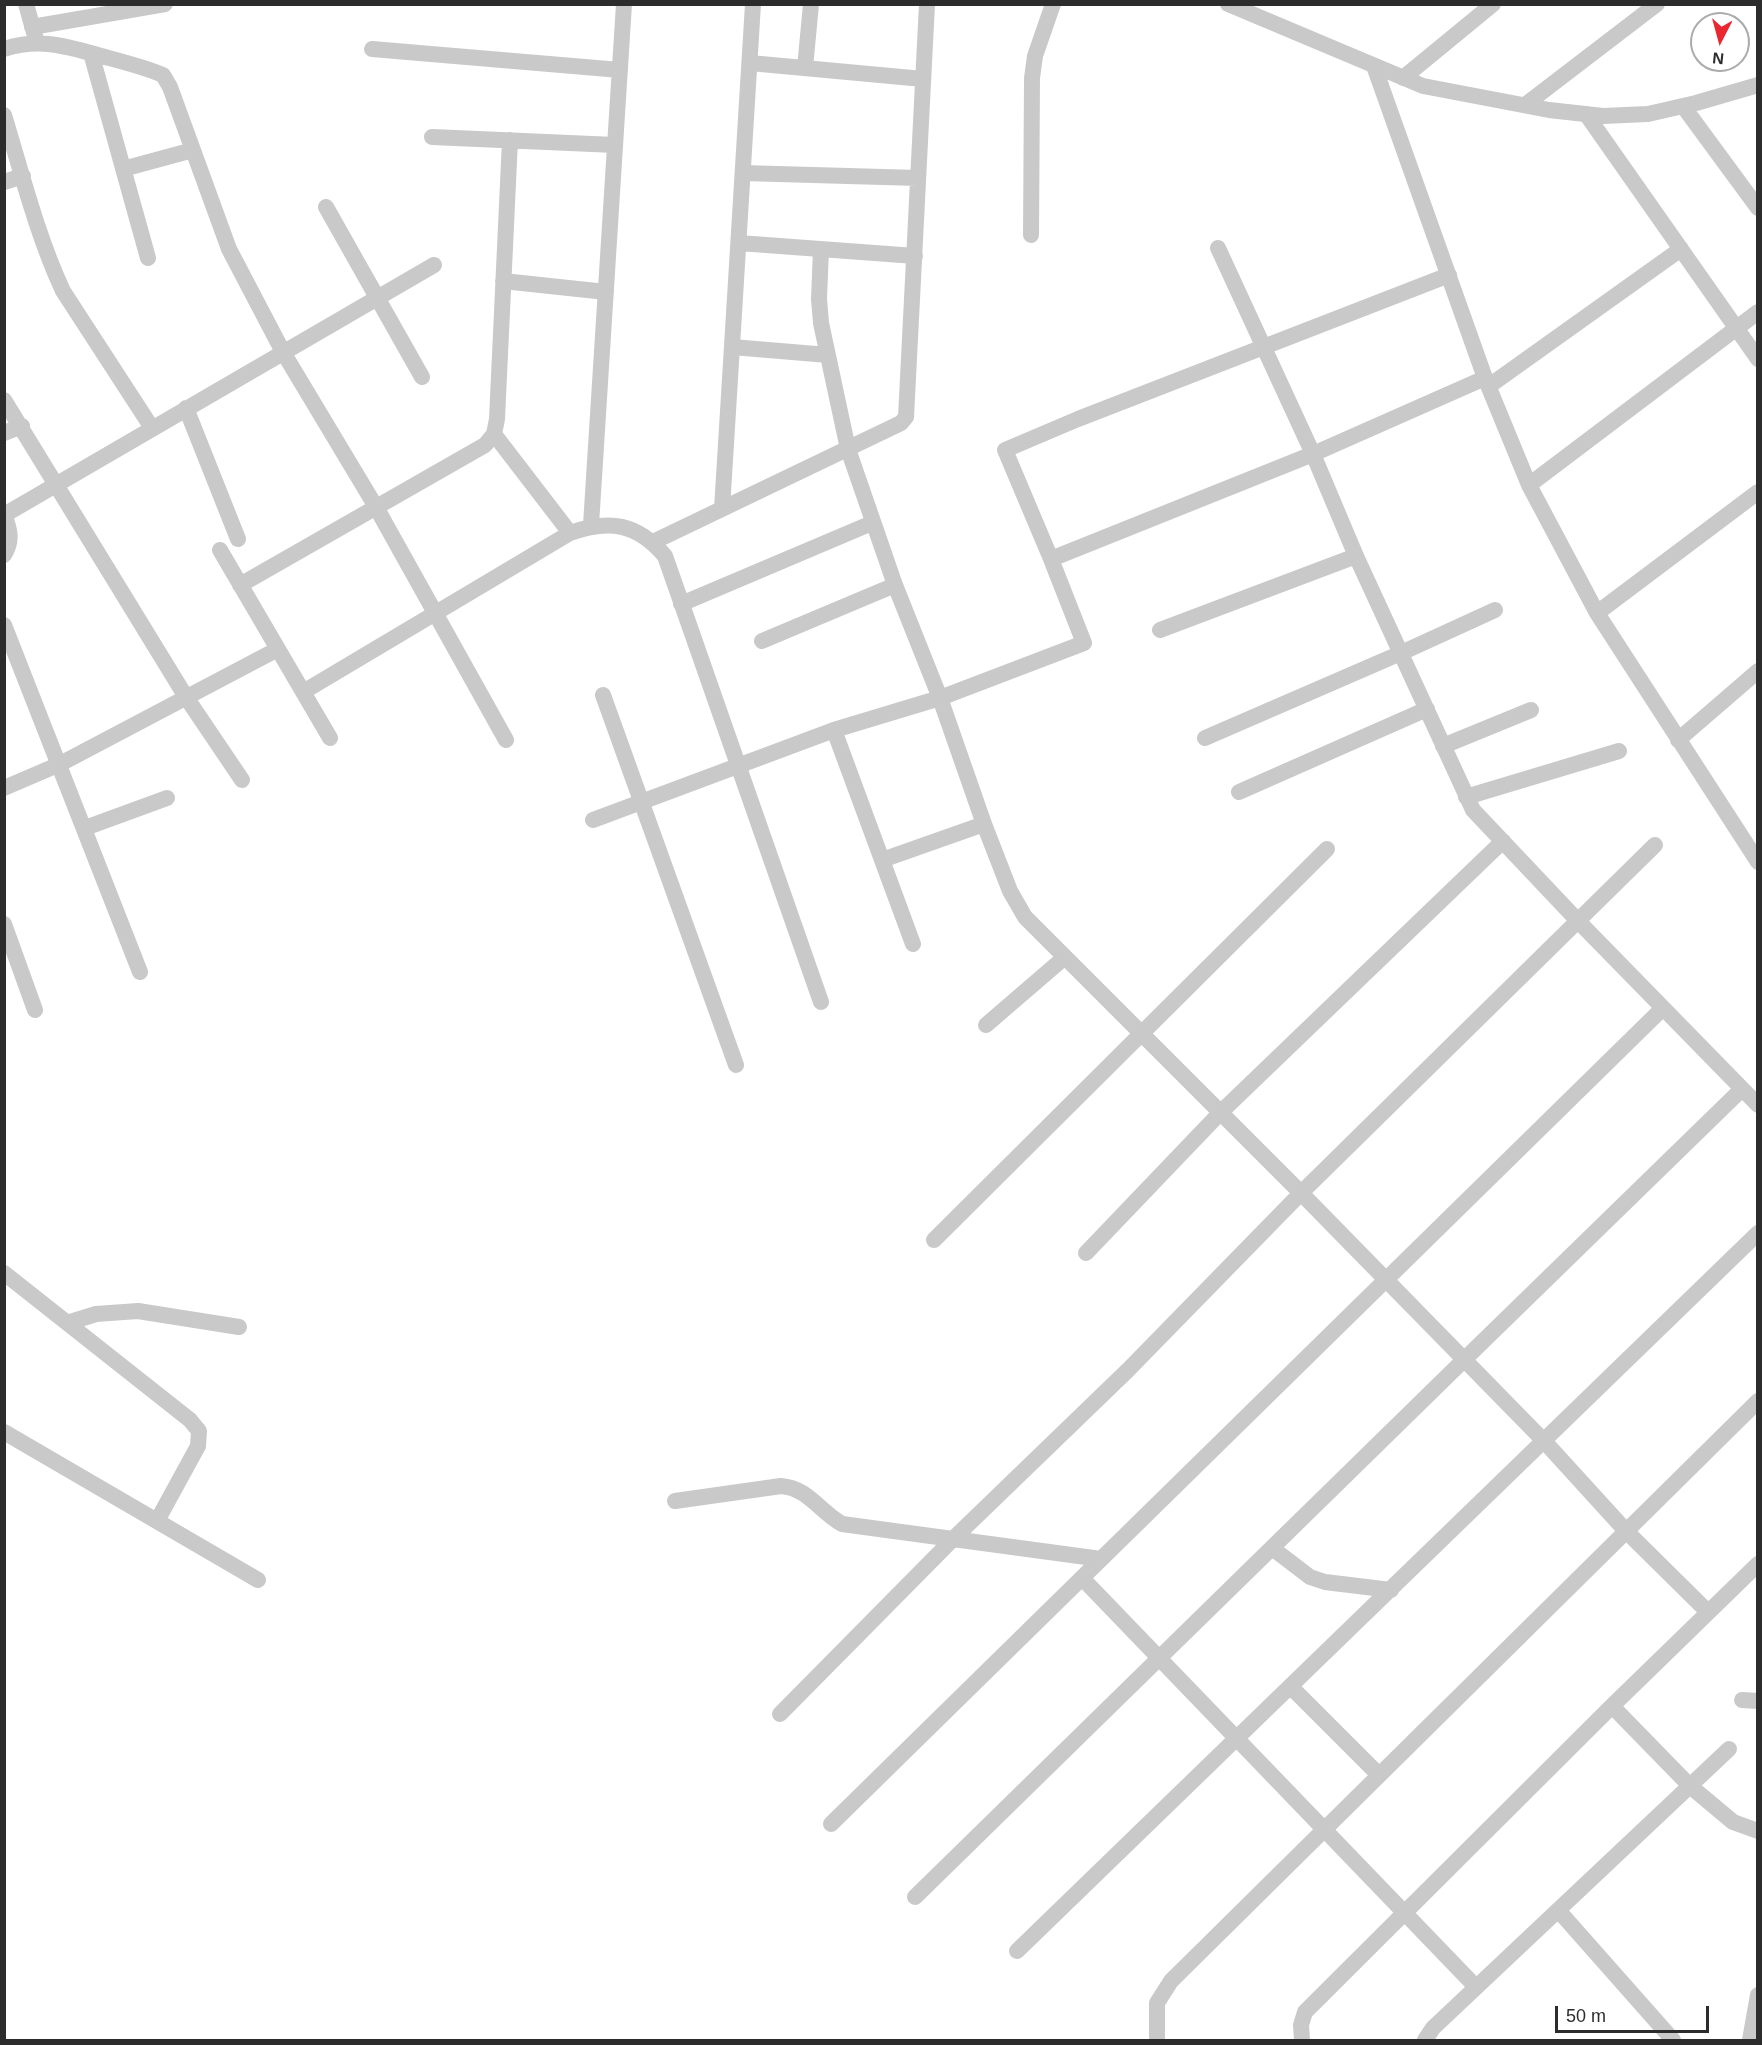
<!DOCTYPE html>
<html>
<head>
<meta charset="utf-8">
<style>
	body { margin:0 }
	#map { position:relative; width:1762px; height:2045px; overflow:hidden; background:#fff; font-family:Arial,sans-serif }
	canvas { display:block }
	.frame { position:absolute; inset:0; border:6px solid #2c2c2c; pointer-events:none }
	.north { position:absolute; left:1690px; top:12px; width:60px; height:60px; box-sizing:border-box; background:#fff; border:2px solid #ababab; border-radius:50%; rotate:186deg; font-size:16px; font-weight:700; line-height:24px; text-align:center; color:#2c2c2c }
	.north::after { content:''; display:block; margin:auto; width:21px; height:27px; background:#ea2731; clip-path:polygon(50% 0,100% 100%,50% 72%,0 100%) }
	.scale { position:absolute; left:1555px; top:2006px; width:154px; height:27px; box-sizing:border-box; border:3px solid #2c2c2c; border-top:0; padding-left:8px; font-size:18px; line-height:21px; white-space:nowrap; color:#2c2c2c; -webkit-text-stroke:4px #fff; paint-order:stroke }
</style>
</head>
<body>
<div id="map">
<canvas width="1762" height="2045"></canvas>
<div class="frame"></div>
<div class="north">N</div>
<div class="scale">50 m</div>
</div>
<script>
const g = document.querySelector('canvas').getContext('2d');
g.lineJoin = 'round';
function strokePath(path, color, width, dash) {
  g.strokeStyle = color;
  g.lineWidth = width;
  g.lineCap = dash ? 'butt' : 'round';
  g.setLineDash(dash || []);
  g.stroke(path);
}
strokePath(new Path2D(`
	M 26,4 L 35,36
	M 1228,4 L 1423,86 L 1549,110 L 1603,116 L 1648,114 L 1696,103 L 1758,85
	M 32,27 L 165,4
	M 4,49 C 41,37 69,47 105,57 C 124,62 144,67 163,75 L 170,87 L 229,249 L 283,352 L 376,507 L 506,740
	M 372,49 L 620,70
	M 91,53 L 148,258
	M 750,63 L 923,79
	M 1374,66 L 1485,378 L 1529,485 L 1597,613 L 1758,862
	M 805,68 L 811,4
	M 1403,78 L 1493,4
	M 1525,105 L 1657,4
	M 1683,106 L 1758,208
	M 1586,114 L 1758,359
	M 4,115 C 22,174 37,235 63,291 L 152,428
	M 432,137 L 615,145
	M 123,169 L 193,150
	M 743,173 L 918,178
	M 4,182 L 23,176
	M 326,207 L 422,377
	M 1031,235 L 1032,78 L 1035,56 L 1053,4
	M 739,243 L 915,256
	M 1218,248 L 1313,454 L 1356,556 L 1473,810 L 1578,921 L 1758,1105
	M 821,249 L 819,299 L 821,323 L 848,449 L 895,585 L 940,698 L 984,824 L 1010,891 L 1025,917 L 1301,1193 L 1544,1441 L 1626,1531 L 1708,1612
	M 503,281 L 606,292
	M 732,347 L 828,355
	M 1489,386 L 1681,249
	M 4,400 L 186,697 L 242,780
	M 186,408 L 238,539
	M 4,433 L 22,426
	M 494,434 L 570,533
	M 1529,485 L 1758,312
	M 722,509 L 753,4
	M 4,515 L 434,265
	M 4,515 C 10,529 13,541 4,555
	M 591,525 L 624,4
	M 653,542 L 901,423 L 906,417 L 927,4
	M 220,550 L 330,738
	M 1051,559 L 1005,450 L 1078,419 L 1449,275
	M 240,585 L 485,445 L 494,434 L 497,419 L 510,140
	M 681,604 L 872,523
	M 1597,613 L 1758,492
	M 4,625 L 140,972
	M 1160,630 L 1356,556
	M 762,641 L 895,585
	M 303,692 L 570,533 C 609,519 637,523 665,556 L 821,1002
	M 603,695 L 736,1065
	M 834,730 L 913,944
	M 1205,738 L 1401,653 L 1495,610
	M 1678,740 L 1758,671
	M 1443,746 L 1531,710
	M 4,788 L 60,764 L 278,649
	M 1239,792 L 1427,709
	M 1466,797 L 1619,751
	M 593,820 L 834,730 L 940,698 L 1084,643 L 1051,559 L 1313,454 L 1485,378
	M 85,828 L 167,798
	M 882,860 L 984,824
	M 4,924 L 35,1010
	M 986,1025 L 1065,957
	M 934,1240 L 1327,849
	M 1086,1253 L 1220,1113 L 1503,841
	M 4,1273 L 190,1420 L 199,1431 L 198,1446 L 157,1521
	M 67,1323 L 96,1314 L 138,1311 L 239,1327
	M 4,1432 L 258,1580
	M 675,1501 L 781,1486 C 808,1488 819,1511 842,1524 L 1101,1559
	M 1272,1548 L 1310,1577 L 1325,1582 L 1391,1590
	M 1082,1578 L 1476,1987
	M 1291,1687 L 1379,1775
	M 1742,1700 L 1758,1701
	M 1612,1706 L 1690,1786 L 1733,1822 L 1758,1831
	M 780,1714 L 953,1539 L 1128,1370 L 1301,1193 L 1655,845
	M 831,1824 L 1663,1008
	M 915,1897 C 1191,1629 1465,1357 1742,1089
	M 1558,1910 L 1673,2040
	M 1017,1951 L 1758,1233
	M 1157,2040 L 1157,2003 L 1171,1981 L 1758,1401
	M 1302,2040 L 1301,2025 L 1305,2012 L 1612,1706 L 1758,1564
	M 1425,2040 L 1433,2028 L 1729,1749
	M 1750,2040 L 1758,1995`), '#c9c9c9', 16);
</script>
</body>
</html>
